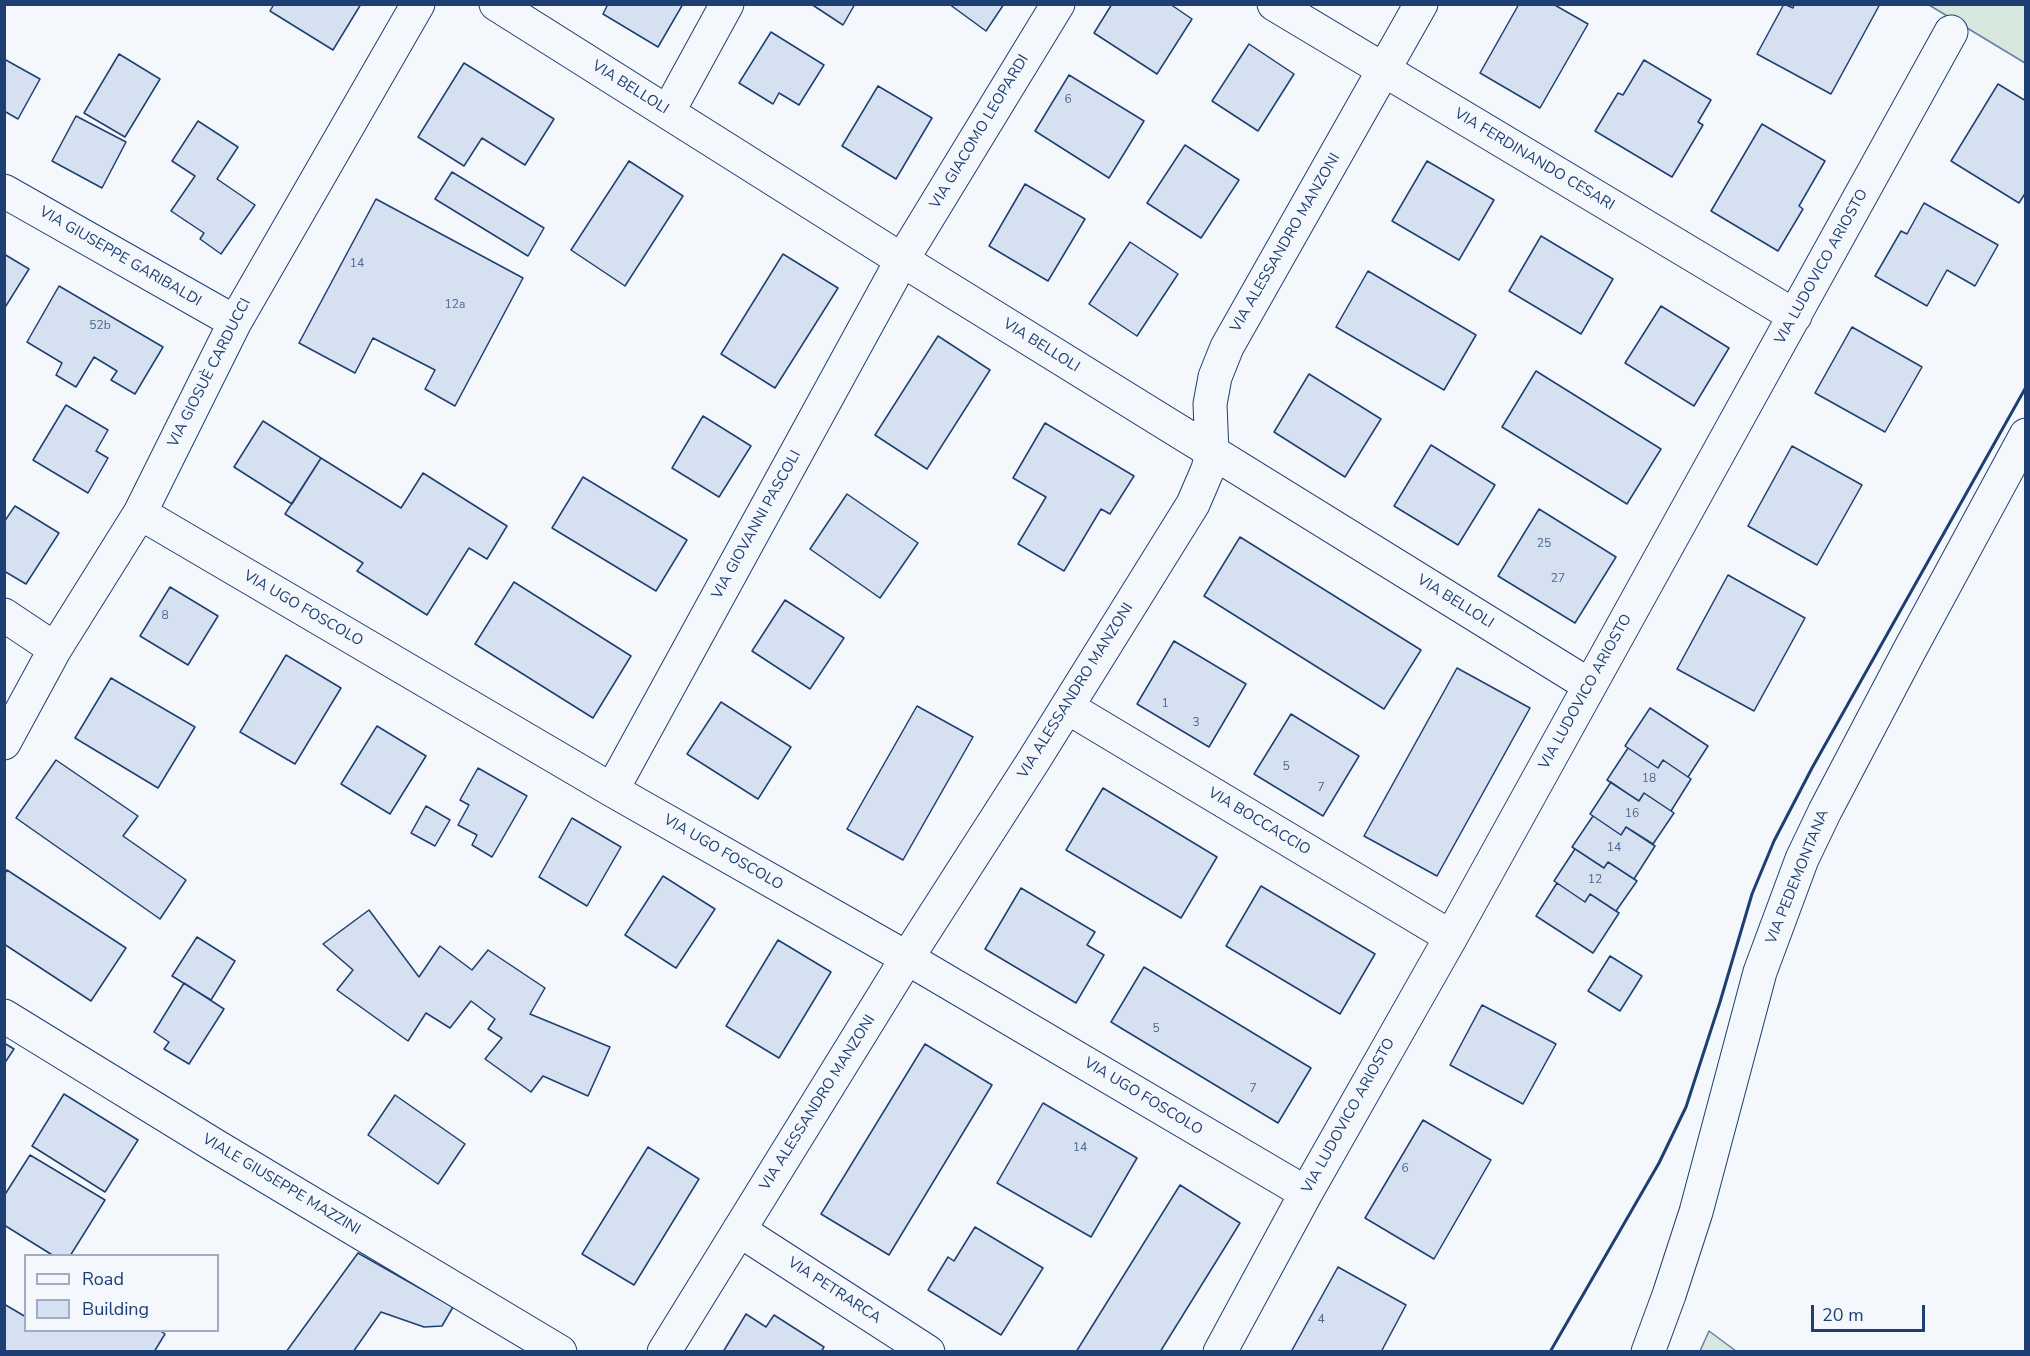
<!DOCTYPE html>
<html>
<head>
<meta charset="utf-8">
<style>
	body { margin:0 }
	#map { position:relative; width:2030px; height:1356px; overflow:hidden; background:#f4f7fb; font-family:"Nunito Sans",sans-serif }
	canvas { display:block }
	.frame { position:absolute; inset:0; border:6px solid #1d3f73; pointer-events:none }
	.legend { position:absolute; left:24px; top:1254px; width:195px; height:78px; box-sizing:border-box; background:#f4f7fb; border:2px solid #9eadc5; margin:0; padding:8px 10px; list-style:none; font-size:18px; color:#1d3f73 }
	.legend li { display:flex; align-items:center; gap:12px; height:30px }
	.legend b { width:30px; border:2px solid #9eadc5 }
	.scale { position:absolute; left:1811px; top:1305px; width:114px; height:27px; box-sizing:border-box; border:3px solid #1d3f73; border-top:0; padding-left:8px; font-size:18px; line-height:21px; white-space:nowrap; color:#1d3f73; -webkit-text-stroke:4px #f4f7fb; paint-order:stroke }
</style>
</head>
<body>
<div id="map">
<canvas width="2030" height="1356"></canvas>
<div class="frame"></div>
<ul class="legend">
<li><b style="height:8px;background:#f4f7fb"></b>Road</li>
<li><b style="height:16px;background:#d5e0f0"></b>Building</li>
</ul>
<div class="scale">20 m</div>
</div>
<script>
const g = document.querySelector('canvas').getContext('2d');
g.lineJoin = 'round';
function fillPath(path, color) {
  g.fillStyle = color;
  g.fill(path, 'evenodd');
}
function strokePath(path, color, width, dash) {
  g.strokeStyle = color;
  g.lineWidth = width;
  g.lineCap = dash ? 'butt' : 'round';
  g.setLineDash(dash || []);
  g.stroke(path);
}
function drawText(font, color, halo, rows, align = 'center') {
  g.font = font + ' "Nunito Sans",sans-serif';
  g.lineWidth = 4.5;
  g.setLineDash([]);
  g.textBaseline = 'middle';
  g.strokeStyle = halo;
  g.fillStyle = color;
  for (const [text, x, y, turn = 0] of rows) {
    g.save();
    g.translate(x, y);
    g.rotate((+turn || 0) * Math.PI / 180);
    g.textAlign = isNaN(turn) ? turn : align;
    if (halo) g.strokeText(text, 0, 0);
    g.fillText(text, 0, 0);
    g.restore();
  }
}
const green = new Path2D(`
	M 1929,5 L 2025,5 L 2025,63 Z
	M 1709,1331 L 1736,1351 L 1700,1351 Z`);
fillPath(green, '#d7e8df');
strokePath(green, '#687fa3', 1.5);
const building = new Path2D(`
	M 274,4 L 361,4 L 333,50 L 270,11 Z
	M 608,4 L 683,4 L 658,47 L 603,14 Z
	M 811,4 L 855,4 L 843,25 Z
	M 949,4 L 1004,4 L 986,31 Z
	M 1112,4 L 1170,4 L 1192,19 L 1157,74 L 1094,33 Z
	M 1519,4 L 1553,4 L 1588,24 L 1540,108 L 1480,73 Z
	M 1784,4 L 1793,8 L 1794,4 L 1880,4 L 1831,94 L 1757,54 Z
	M 771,32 L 824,65 L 799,105 L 779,93 L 773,104 L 739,83 Z
	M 1249,44 L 1294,74 L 1258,131 L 1212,101 Z
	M 119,54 L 160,79 L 125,137 L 84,113 Z
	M 4,59 L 40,79 L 18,119 L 4,111 Z
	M 1644,60 L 1711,100 L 1698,122 L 1703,125 L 1672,177 L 1595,131 L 1618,93 L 1623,95 Z
	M 464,63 L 554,119 L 525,165 L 482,138 L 464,166 L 418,137 Z
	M 1069,75 L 1144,121 L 1109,178 L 1035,131 Z
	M 1998,84 L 2026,101 L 2026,192 L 2019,203 L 1951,161 Z
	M 878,86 L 932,118 L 896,179 L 842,146 Z
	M 76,116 L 126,142 L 102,188 L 52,161 Z
	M 198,121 L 238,147 L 217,179 L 255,205 L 221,254 L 200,239 L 204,233 L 171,211 L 195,176 L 172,161 Z
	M 1762,124 L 1825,161 L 1799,206 L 1803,209 L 1778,251 L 1711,211 Z
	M 1185,145 L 1239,180 L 1201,238 L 1147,203 Z
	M 629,161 L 683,196 L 625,286 L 571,250 Z
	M 1427,161 L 1494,200 L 1459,260 L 1392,221 Z
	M 452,172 L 544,228 L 528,256 L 435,199 Z
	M 1025,184 L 1085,219 L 1048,281 L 989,246 Z
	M 376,199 L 523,278 L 455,406 L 425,389 L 435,370 L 373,338 L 355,373 L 299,343 Z
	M 1924,203 L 1998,245 L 1975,286 L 1947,270 L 1927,306 L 1875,276 L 1901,231 L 1907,234 Z
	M 1541,236 L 1613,279 L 1581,334 L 1509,291 Z
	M 1130,242 L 1178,274 L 1137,336 L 1089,304 Z
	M 4,254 L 29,269 L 4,309 Z
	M 783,254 L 838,288 L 775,388 L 721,354 Z
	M 1368,271 L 1476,335 L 1444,390 L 1336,327 Z
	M 59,286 L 163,347 L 135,394 L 111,380 L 117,371 L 94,357 L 76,387 L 56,375 L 62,363 L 27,342 Z
	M 1661,306 L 1729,348 L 1694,406 L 1625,363 Z
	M 1852,327 L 1922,367 L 1885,432 L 1815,393 Z
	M 938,336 L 990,370 L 927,469 L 875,435 Z
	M 1536,371 L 1661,449 L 1627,504 L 1502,427 Z
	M 1309,374 L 1381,419 L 1345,477 L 1274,432 Z
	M 66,405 L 108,430 L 96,451 L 108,458 L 88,493 L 33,460 Z
	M 703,416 L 751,446 L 719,497 L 672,468 Z
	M 263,421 L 321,458 L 292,504 L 234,467 Z
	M 1045,423 L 1134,476 L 1110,514 L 1101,509 L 1064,571 L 1018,544 L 1046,497 L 1013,478 Z
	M 1431,445 L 1495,485 L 1458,545 L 1394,506 Z
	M 1792,446 L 1862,485 L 1817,565 L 1748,526 Z
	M 321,458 L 401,508 L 423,473 L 507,526 L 487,559 L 469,548 L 427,615 L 357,571 L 363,563 L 285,514 Z
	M 583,477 L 687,540 L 656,591 L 552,528 Z
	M 847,494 L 918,543 L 880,598 L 810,549 Z
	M 15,506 L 59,533 L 26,584 L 4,571 L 4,522 Z
	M 1539,509 L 1616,557 L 1575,623 L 1498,576 Z
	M 1240,537 L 1421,650 L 1384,709 L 1204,596 Z
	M 1728,575 L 1805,618 L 1754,711 L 1677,669 Z
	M 514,582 L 631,656 L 593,718 L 475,644 Z
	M 170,587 L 218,616 L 188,665 L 140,636 Z
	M 785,600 L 844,638 L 810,689 L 752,651 Z
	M 1174,641 L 1246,684 L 1209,747 L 1137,704 Z
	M 286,655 L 341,688 L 295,764 L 240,732 Z
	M 1457,668 L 1530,708 L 1437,876 L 1364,836 Z
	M 111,678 L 195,727 L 158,788 L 75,738 Z
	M 721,702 L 791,747 L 758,799 L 687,754 Z
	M 917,706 L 973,737 L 903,860 L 847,829 Z
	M 1650,708 L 1708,746 L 1688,777 L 1663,760 L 1658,768 L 1625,746 Z
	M 1291,714 L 1359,756 L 1323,816 L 1254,774 Z
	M 377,726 L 426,756 L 390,814 L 341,784 Z
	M 1628,748 L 1658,768 L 1663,760 L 1691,779 L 1671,811 L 1644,793 L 1639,801 L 1607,780 Z
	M 56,760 L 138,816 L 123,836 L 186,880 L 160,919 L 16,818 Z
	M 478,768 L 527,796 L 492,857 L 472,845 L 477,835 L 458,825 L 469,805 L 460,800 Z
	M 1611,782 L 1639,801 L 1644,793 L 1674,813 L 1653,844 L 1626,827 L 1621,835 L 1590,814 Z
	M 1103,788 L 1217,857 L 1181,918 L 1066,850 Z
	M 426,806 L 450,820 L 435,846 L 411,833 Z
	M 1593,816 L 1621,835 L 1626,827 L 1655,846 L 1634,879 L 1608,862 L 1604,868 L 1572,847 Z
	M 572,818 L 621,847 L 587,906 L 539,877 Z
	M 1575,849 L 1604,868 L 1608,862 L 1637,881 L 1616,911 L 1590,894 L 1585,902 L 1554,881 Z
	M 7,870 L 126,948 L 91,1001 L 4,944 L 4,875 Z
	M 663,876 L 715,909 L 676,968 L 625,935 Z
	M 1557,883 L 1585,902 L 1590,894 L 1619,913 L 1593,953 L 1536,916 Z
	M 1261,886 L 1375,954 L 1340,1014 L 1226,946 Z
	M 1021,888 L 1095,932 L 1087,945 L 1104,955 L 1076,1003 L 985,949 Z
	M 369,910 L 419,977 L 440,946 L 472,970 L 488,950 L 545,988 L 530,1014 L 610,1047 L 588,1096 L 543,1076 L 531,1092 L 485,1059 L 502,1038 L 488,1029 L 495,1019 L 471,1001 L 450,1028 L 426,1013 L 408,1041 L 337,990 L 353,970 L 323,944 Z
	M 197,937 L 235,961 L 211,1000 L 172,976 Z
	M 778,940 L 831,972 L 779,1058 L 726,1026 Z
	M 1610,956 L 1642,976 L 1620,1011 L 1588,991 Z
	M 1144,967 L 1311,1068 L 1278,1123 L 1111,1022 Z
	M 184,983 L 224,1009 L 189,1064 L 164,1049 L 169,1042 L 154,1032 Z
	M 1482,1005 L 1556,1044 L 1523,1104 L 1450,1065 Z
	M 4,1043 L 14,1049 L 4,1064 Z
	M 925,1044 L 992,1085 L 889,1255 L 821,1214 Z
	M 64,1094 L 138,1140 L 105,1192 L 32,1146 Z
	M 395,1095 L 465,1144 L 438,1184 L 368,1135 Z
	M 1043,1103 L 1137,1158 L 1091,1237 L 997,1183 Z
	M 1423,1120 L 1491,1160 L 1434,1259 L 1365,1218 Z
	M 648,1147 L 699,1179 L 634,1285 L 582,1254 Z
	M 30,1155 L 105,1200 L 70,1256 L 54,1256 L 4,1225 L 4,1196 Z
	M 1180,1185 L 1240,1223 L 1160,1352 L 1076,1352 Z
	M 975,1227 L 1043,1268 L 1001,1335 L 928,1290 L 948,1257 L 954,1261 Z
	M 358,1253 L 453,1307 L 442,1326 L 424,1327 L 381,1312 L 353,1352 L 286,1352 Z
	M 1338,1267 L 1406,1305 L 1381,1352 L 1291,1352 Z
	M 4,1304 L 26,1317 L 26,1330 L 159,1330 L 165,1334 L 154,1352 L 4,1352 Z
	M 746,1314 L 766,1327 L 774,1315 L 824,1347 L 821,1352 L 723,1352 Z`);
fillPath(building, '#d5e0f0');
strokePath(building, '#1d3f73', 1.5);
const minor = new Path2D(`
	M 496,4 L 902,260 L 1589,685
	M 1274,4 L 1795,316
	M 668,112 L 727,4
	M 4,191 L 235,322
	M 140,513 L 612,790 L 907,958 L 1306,1193
	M 4,615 L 55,649
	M 1067,707 L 1451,937
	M 4,743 L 55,649 L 140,513 L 235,322 L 418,4
	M 612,790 L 902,260 L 1058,4
	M 4,1016 L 214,1145 L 560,1352
	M 739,1230 L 928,1352
	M 664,1352 L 907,958 L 1034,760 L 1193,504 L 1208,469 L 1212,452 L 1210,404 L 1215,377 L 1227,347 L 1421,4
	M 1220,1352 L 1306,1193 L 1451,937 L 1951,32`);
const major = new Path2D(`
	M 1648,1352 L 1669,1295 L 1696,1212 L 1760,972 L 1802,859 L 1825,811 L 1908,653 L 2026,435`);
strokePath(minor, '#1d3f73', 35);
strokePath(major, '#1d3f73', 35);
strokePath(minor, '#f4f7fb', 33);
strokePath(major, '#f4f7fb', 33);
strokePath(new Path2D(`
	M 1550,1352 L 1659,1163 L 1686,1107 L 1720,1002 L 1752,894 L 1774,841 L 1812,768 L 2026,387`), '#1d3f73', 3);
drawText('12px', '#4b6792', null, [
	["6",1068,100],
	["14",357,264],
	["12a",455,305],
	["52b",100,326],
	["25",1544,544],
	["27",1558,579],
	["8",165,616],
	["1",1165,704],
	["3",1196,723],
	["5",1286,767],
	["18",1649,779],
	["7",1321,788],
	["16",1632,814],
	["14",1614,848],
	["12",1595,880],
	["5",1156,1029],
	["7",1253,1089],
	["14",1080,1148],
	["6",1405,1169],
	["4",1321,1320]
]);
drawText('15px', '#1d3f73', '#f4f7fb', [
	["VIA BELLOLI",630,88,32],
	["VIA GIACOMO LEOPARDI",980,132,-59],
	["VIA FERDINANDO CESARI",1534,160,31],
	["VIA ALESSANDRO MANZONI",1286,243,-60],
	["VIA GIUSEPPE GARIBALDI",120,257,30],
	["VIA LUDOVICO ARIOSTO",1822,267,-61],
	["VIA BELLOLI",1041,346,32],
	["VIA GIOSUÈ CARDUCCI",210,373,-63],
	["VIA GIOVANNI PASCOLI",757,525,-61],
	["VIA BELLOLI",1455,602,32],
	["VIA UGO FOSCOLO",303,609,30],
	["VIA ALESSANDRO MANZONI",1076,691,-58],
	["VIA LUDOVICO ARIOSTO",1586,692,-61],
	["VIA BOCCACCIO",1259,822,31],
	["VIA UGO FOSCOLO",723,853,30],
	["VIA PEDEMONTANA",1798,877,-68],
	["VIA UGO FOSCOLO",1143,1097,31],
	["VIA ALESSANDRO MANZONI",818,1103,-58],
	["VIA LUDOVICO ARIOSTO",1349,1116,-61],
	["VIALE GIUSEPPE MAZZINI",281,1185,31],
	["VIA PETRARCA",834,1291,33]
]);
</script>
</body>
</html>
